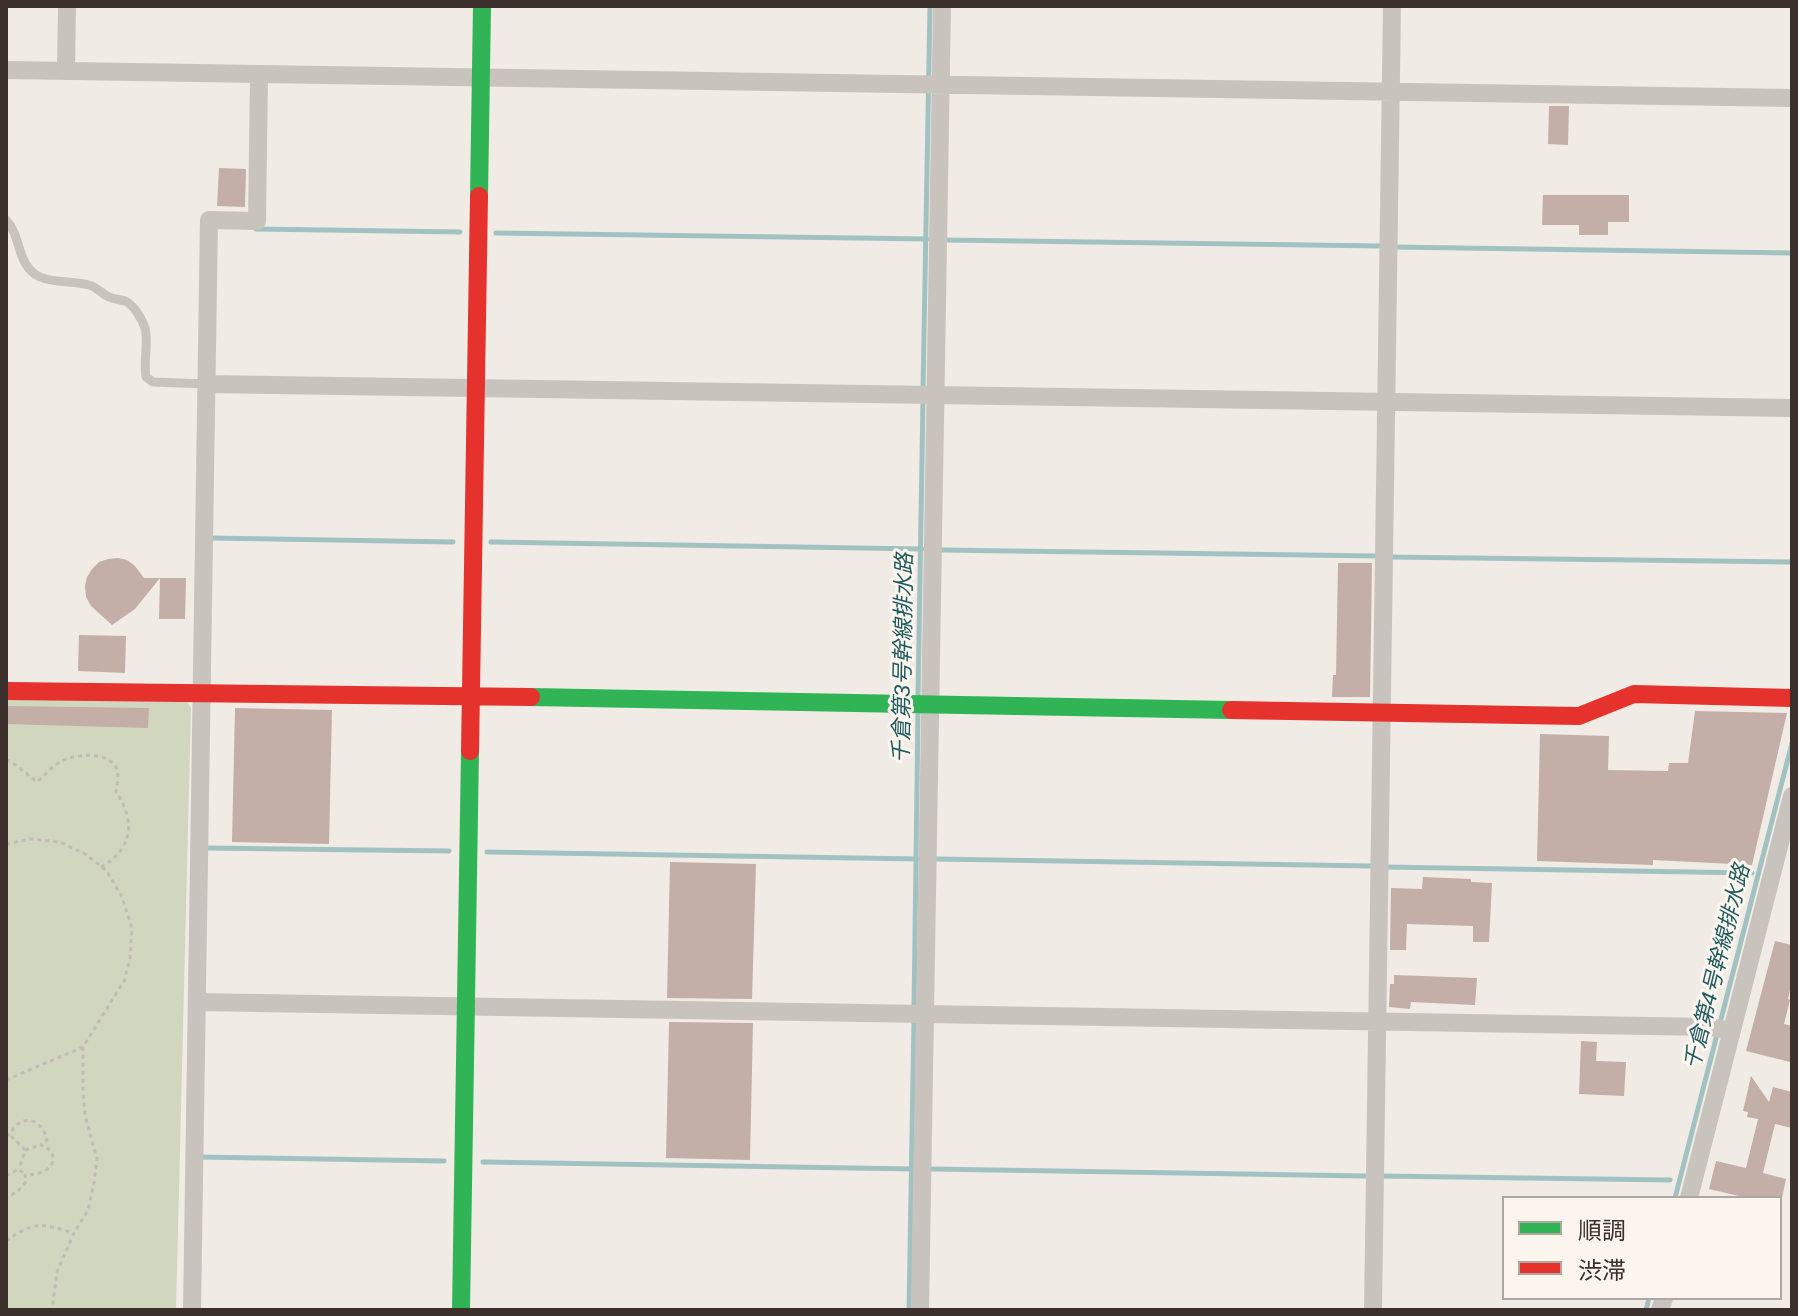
<!DOCTYPE html>
<html>
<head>
<meta charset="utf-8">
<style>
	body { margin:0 }
	#map { position:relative; width:1798px; height:1316px; overflow:hidden; background:#f0ebe5; font-family:Arial,"Noto Sans JP",sans-serif }
	canvas { display:block }
	.frame { position:absolute; inset:0; border:8px solid #3b302b; pointer-events:none }
	.legend { position:absolute; left:1502px; top:1196px; width:280px; height:104px; box-sizing:border-box; background:#fbf5ee; border:2px solid #aea6a0; margin:0; padding:10px 14px; list-style:none; font-size:24px; color:#3b302b }
	.legend li { display:flex; align-items:center; gap:16px; height:40px }
	.legend b { width:40px; border:2px solid #aea6a0 }
</style>
</head>
<body>
<div id="map">
<canvas width="1798" height="1316"></canvas>
<div class="frame"></div>
<ul class="legend">
<li><b style="height:10px;background:#30b455"></b>順調</li>
<li><b style="height:10px;background:#e5322d"></b>渋滞</li>
</ul>
</div>
<script>
const g = document.querySelector('canvas').getContext('2d');
g.lineJoin = 'round';
function fillPath(path, color) {
  g.fillStyle = color;
  g.fill(path, 'evenodd');
}
function strokePath(path, color, width, dash) {
  g.strokeStyle = color;
  g.lineWidth = width;
  g.lineCap = dash ? 'butt' : 'round';
  g.setLineDash(dash || []);
  g.stroke(path);
}
function drawText(font, color, halo, rows, align = 'center') {
  g.font = font + ' Arial,"Noto Sans JP",sans-serif';
  g.lineWidth = 6;
  g.setLineDash([]);
  g.textBaseline = 'middle';
  g.strokeStyle = halo;
  g.fillStyle = color;
  for (const [text, x, y, turn = 0] of rows) {
    g.save();
    g.translate(x, y);
    g.rotate((+turn || 0) * Math.PI / 180);
    g.textAlign = isNaN(turn) ? turn : align;
    if (halo) g.strokeText(text, 0, 0);
    g.fillText(text, 0, 0);
    g.restore();
  }
}
fillPath(new Path2D(`
	M 6,698 L 186,700 L 191,708 L 176,1310 L 6,1310 Z`), '#d1d6bf');
strokePath(new Path2D(`
	M 256,229 L 460,232
	M 496,233 L 927,239
	M 946,240 L 1381,246
	M 1394,247 L 1792,253
	M 923,389 L 930,6
	M 210,538 L 453,542
	M 491,542 L 922,549
	M 940,550 L 1377,556
	M 1389,557 L 1792,562
	M 918,697 L 923,399
	M 204,848 L 449,851
	M 487,852 L 918,859
	M 935,859 L 1372,866
	M 1385,867 L 1752,873
	M 914,1009 L 918,711
	M 199,1157 L 444,1161
	M 483,1162 L 914,1169
	M 932,1169 L 1366,1176
	M 1380,1176 L 1670,1180
	M 1675,1198 L 1792,743
	M 909,1310 L 914,1019
	M 1646,1310 L 1649,1298`), '#a1c2c1', 5);
fillPath(new Path2D(`
	M 1549,106 L 1569,106 L 1568,145 L 1548,144 Z
	M 219,168 L 246,169 L 245,207 L 217,206 Z
	M 1543,195 L 1629,195 L 1629,222 L 1608,222 L 1608,235 L 1579,235 L 1579,225 L 1542,225 Z
	M 118,558 L 127,560 L 135,566 L 144,578 L 160,578 L 135,609 L 112,625 L 91,606 L 86,597 L 85,586 L 87,577 L 92,569 L 99,562 L 108,559 Z
	M 1338,563 L 1372,563 L 1370,697 L 1332,697 L 1333,675 L 1336,675 Z
	M 160,578 L 186,578 L 185,619 L 159,619 Z
	M 79,635 L 126,636 L 125,673 L 78,671 Z
	M 6,706 L 149,708 L 148,728 L 6,724 Z
	M 235,708 L 332,710 L 329,844 L 232,842 Z
	M 1695,711 L 1787,713 L 1752,865 L 1653,860 L 1653,865 L 1537,861 L 1540,734 L 1609,736 L 1608,770 L 1668,771 L 1669,763 L 1688,763 Z
	M 670,862 L 756,864 L 752,999 L 667,998 Z
	M 1423,877 L 1471,879 L 1471,882 L 1492,883 L 1489,942 L 1473,942 L 1473,926 L 1407,924 L 1406,950 L 1390,950 L 1391,888 L 1422,889 Z
	M 1775,941 L 1792,945 L 1792,981 L 1788,999 L 1790,1000 L 1784,1024 L 1792,1026 L 1792,1061 L 1790,1062 L 1746,1051 Z
	M 1394,975 L 1477,978 L 1475,1005 L 1411,1002 L 1410,1009 L 1389,1007 L 1390,984 L 1394,984 Z
	M 669,1022 L 753,1023 L 750,1160 L 666,1158 Z
	M 1581,1041 L 1597,1042 L 1596,1061 L 1626,1062 L 1624,1096 L 1579,1094 Z
	M 1751,1076 L 1769,1102 L 1773,1087 L 1792,1092 L 1792,1128 L 1775,1124 L 1763,1173 L 1786,1179 L 1782,1198 L 1738,1198 L 1739,1196 L 1709,1189 L 1716,1161 L 1746,1168 L 1758,1119 L 1747,1117 L 1748,1112 L 1743,1111 Z`), '#c3afa7');
strokePath(new Path2D(`
	M 6,760 L 12,762 L 37,782 C 45,775 52,766 62,761 C 75,754 107,751 116,767 C 120,774 117,784 116,792 C 136,821 133,849 101,867
	M 6,844 L 31,839 L 60,842 L 85,854 L 106,870 L 122,897 L 132,928 L 130,959 L 124,981 L 83,1047 L 83,1089 L 85,1115 L 97,1159 L 94,1183 L 88,1210 L 74,1233 L 57,1272 L 52,1310
	M 6,1080 L 83,1047
	M 6,1135 L 10,1135 C 19,1113 42,1117 47,1140 L 41,1145 C 54,1149 58,1162 46,1170 C 39,1174 32,1175 25,1175 L 26,1182 L 18,1191 L 6,1198
	M 11,1136 L 25,1150 L 19,1169
	M 25,1150 L 41,1145
	M 6,1176 L 19,1169 L 25,1175
	M 6,1241 C 34,1221 42,1223 73,1233`), '#c2bbb6', 3, [4, 4]);
strokePath(new Path2D(`
	M 6,220 C 22,236 16,266 40,277 C 53,283 74,281 89,285 C 97,287 102,294 109,297 C 115,300 122,299 127,302 C 135,307 142,319 145,328 C 149,344 143,361 146,377 L 153,382 L 207,384`), '#c9c3be', 9);
strokePath(new Path2D(`
	M 6,70 L 1792,98
	M 66,71 L 67,6
	M 207,384 L 1792,408
	M 197,1002 L 1710,1027 L 1732,1031
	M 1689,1198 L 1792,796
	M 192,1310 L 209,220 L 257,221 L 259,74
	M 920,1310 L 942,6
	M 1373,1310 L 1392,6
	M 1660,1310 L 1664,1298`), '#c9c3be', 18);
strokePath(new Path2D(`
	M 479,196 L 482,6
	M 531,697 L 1231,710
	M 461,1310 L 470,751`), '#30b455', 18);
strokePath(new Path2D(`
	M 6,691 L 531,697
	M 1231,710 L 1579,716 L 1634,694 L 1792,698
	M 470,751 L 479,196`), '#e5322d', 18);
drawText('italic 22px', '#1f5a5e', '#fbf5ee', [
	["千倉第3号幹線排水路",904,658,-89],
	["千倉第4号幹線排水路",1718,967,-76]
]);
</script>
</body>
</html>
